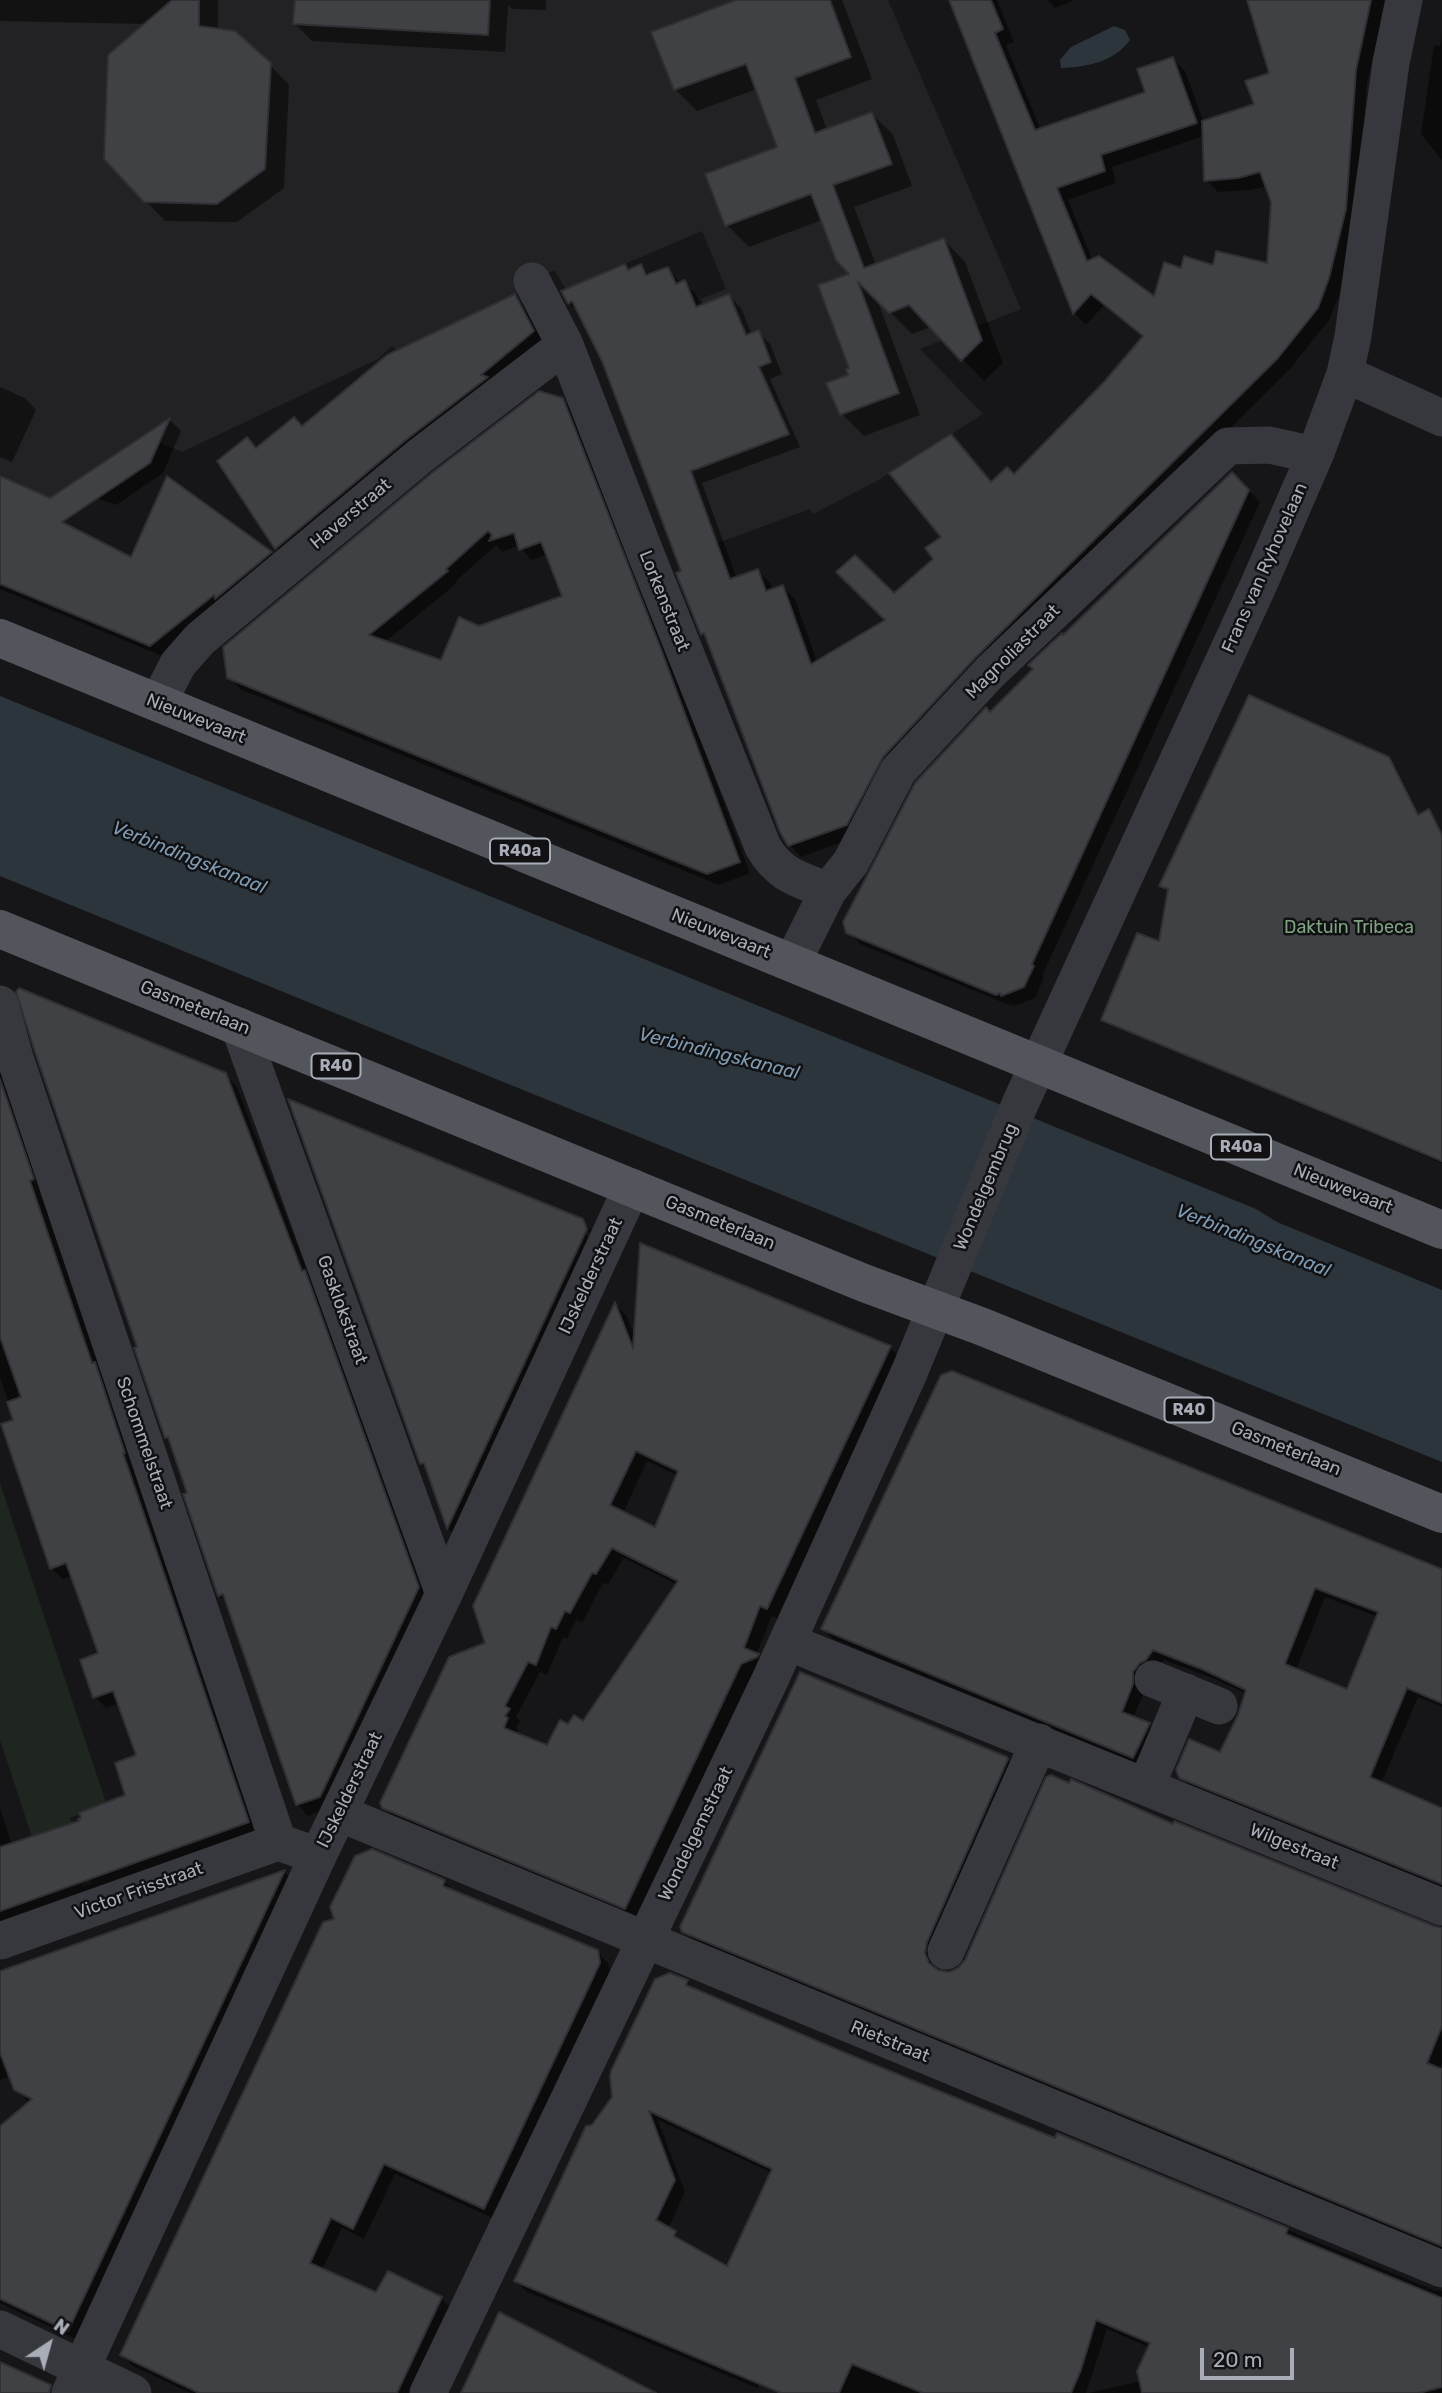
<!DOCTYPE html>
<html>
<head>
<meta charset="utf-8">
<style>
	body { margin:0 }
	#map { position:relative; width:1442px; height:2393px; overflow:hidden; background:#161618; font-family:Rubik,sans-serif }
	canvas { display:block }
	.north { position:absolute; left:14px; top:2309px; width:70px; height:70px; -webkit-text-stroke:5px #111113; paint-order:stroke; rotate:36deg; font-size:19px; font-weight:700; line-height:28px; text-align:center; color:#a8adb8 }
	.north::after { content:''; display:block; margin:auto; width:24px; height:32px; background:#a8adb8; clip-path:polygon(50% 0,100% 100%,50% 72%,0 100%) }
	.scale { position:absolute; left:1200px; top:2348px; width:94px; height:32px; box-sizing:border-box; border:4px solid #a8adb8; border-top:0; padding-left:9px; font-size:21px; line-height:24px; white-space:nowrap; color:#a8adb8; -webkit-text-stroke:5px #111113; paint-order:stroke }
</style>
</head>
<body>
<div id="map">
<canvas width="1442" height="2393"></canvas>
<div class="north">N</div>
<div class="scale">20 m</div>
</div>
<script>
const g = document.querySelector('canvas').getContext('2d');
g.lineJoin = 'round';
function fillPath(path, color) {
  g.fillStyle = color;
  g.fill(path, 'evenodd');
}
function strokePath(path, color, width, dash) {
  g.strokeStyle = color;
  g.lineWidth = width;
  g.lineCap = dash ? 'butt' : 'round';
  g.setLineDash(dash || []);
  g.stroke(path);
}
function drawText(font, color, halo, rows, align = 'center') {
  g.font = font + ' Rubik,sans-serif';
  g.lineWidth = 5;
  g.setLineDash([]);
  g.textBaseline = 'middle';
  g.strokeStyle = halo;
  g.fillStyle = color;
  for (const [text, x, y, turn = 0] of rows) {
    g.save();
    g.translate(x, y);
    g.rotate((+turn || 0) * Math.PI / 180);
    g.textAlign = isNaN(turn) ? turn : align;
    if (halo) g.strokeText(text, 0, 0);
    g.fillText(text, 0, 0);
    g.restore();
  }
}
fillPath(new Path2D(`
	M 0,0 L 888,0 L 1021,309 L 920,349 L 983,414 L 877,481 L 813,514 L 810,509 L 677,558 L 708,320 L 701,299 L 726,289 L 702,231 L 566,289 L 554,270 L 516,293 L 396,350 L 392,346 L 378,359 L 182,452 L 144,436 L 51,498 L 0,477 Z`), '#222225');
fillPath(new Path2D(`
	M 0,1483 L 106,1803 L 70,1818 L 92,1883 L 83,1887 L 62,1829 L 32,1837 L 0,1740 Z`), '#1e261f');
fillPath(new Path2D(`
	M 1114,26 L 1125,30 L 1130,40 C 1114,62 1087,67 1061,68 L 1060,60 L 1071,47 Z
	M 0,696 L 1256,1209 L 1277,1222 L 1442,1290 L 1442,1462 L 496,1079 L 0,876 Z`), '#2c353c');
fillPath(new Path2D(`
	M 0,0 L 218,0 L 218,30 L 270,65 L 289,85 L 284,188 L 237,222 L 165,221 L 146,201 L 146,24 L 0,21 Z
	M 296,0 L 546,0 L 546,10 L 512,9 L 508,5 L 505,52 L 312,41 L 295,24 Z
	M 741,0 L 842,0 L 872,79 L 816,100 L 827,130 L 872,114 L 893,135 L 912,186 L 854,207 L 876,265 L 944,240 L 965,262 L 1003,363 L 984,381 L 931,327 L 912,334 L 877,299 L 920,415 L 864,436 L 842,414 L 850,376 L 853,274 L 822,220 L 749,247 L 727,225 L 779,148 L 757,89 L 697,111 L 675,89 Z
	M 951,0 L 997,0 L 1014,42 L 1006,45 L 1041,130 L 1148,93 L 1173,59 L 1185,71 L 1204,123 L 1256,105 L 1271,74 L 1248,0 L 1386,0 L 1367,83 L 1357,222 L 1341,291 L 1329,320 L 1289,370 L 986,670 L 859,836 L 801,857 L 788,843 L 709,641 L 702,634 L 684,572 L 604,361 L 581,315 L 569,303 L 563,292 L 625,266 L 630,271 L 641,266 L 650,275 L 667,269 L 681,283 L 684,282 L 696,294 L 701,307 L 729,296 L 741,308 L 752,335 L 758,332 L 770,344 L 782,374 L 770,379 L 800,447 L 702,483 L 737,579 L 758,571 L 770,583 L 773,591 L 783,587 L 795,599 L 817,662 L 887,621 L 894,595 L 936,559 L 944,538 L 951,437 L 992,483 L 1014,477 L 1106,382 L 1144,337 L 1104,305 L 1086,325 L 1074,313 ZM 1204,136 L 1206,180 L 1218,192 L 1251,190 L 1267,186 L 1272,202 L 1268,265 L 1182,270 L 1155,299 L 1093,261 L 1068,200 L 1116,183 L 1112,167 Z
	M 1048,0 L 1074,0 L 1055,8 Z
	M 1442,34 L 1442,160 L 1421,134 L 1434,45 L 1440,46 Z
	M 514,296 L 526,307 L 545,343 L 288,559 L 277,548 L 219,461 L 257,449 L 302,428 Z
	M 0,387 L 25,398 L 36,410 L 12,462 L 0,457 Z
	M 562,400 L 574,411 L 672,662 L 750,873 L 719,885 L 240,689 L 229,677 ZM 496,545 L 502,552 L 519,545 L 531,560 L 546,555 L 564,597 L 479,628 L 442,663 L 385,642 L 457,583 L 456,581 Z
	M 170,420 L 181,431 L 163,473 L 116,505 L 86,494 L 76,483 Z
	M 1232,474 L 1260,502 L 1042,976 L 1044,978 L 1035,998 L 1014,1006 L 1012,1004 L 1009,1005 L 860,944 L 848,932 L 991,714 L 1063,637 Z
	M 168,479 L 271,553 L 281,564 L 162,656 L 0,589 L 0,502 L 132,559 Z
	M 1388,758 L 1394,764 L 1420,816 L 1429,812 L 1442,832 L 1442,1163 L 1108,1024 L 1103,1019 L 1161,944 L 1169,892 L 1161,886 Z
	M 0,1055 L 44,1191 L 40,1192 L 259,1833 L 0,1926 L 0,1808 L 12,1845 L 81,1822 L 127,1796 L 138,1756 L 120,1703 L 106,1708 L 95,1697 L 100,1655 L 72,1576 L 63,1579 L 51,1568 L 15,1421 L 0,1378 Z
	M 225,1075 L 237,1087 L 310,1278 L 315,1283 L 429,1599 L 331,1807 L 308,1816 L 297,1804 L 229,1605 L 219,1595 L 190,1494 L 172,1443 L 166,1437 Z
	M 290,1102 L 582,1220 L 587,1226 L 583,1226 L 588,1238 L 591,1237 L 587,1226 L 593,1232 L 597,1241 L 458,1538 L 448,1528 L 429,1471 L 421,1463 Z
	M 616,1305 L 626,1315 L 636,1339 L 890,1347 L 901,1358 L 778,1619 L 772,1616 L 756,1655 L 769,1667 L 768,1668 L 752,1675 L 637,1919 L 395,1819 L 383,1807 L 488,1645 ZM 647,1461 L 678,1476 L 656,1529 L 623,1513 ZM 624,1558 L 678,1585 L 583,1723 L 568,1726 L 548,1747 L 516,1735 L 518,1731 L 516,1728 L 520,1721 L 516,1717 L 540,1672 L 547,1675 L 563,1637 L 567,1639 L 576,1620 L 582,1623 L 603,1583 L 608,1584 Z
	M 1442,1572 L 1442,1707 L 1418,1697 L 1381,1784 L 1442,1810 L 1442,1889 L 1191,1788 L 1181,1777 L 1221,1754 L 1240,1715 L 1247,1694 L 1217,1680 L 1164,1660 L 1143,1683 L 1143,1695 L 1133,1718 L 1149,1724 L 1159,1735 L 1144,1767 L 833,1639 L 823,1628 ZM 1325,1597 L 1378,1617 L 1348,1691 L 1296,1670 Z
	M 1006,1759 L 1018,1770 L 935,1965 L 938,1972 L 949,1974 L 959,1970 L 1110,1800 L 1442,1937 L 1442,2063 L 1439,2070 L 1442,2071 L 1442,2251 L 695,1943 L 684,1931 Z
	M 284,1872 L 295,1883 L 86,2344 L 0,2303 L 0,2128 L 30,2103 L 15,2089 L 10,2076 L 0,2080 L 0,1973 Z
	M 444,1881 L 455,1892 L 597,1952 L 608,1963 L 611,1974 L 495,2219 L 395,2174 L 364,2239 L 342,2228 L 322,2270 L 377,2295 L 441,2298 L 452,2309 L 413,2393 L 190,2393 L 133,2366 L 122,2355 Z
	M 686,1981 L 697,1991 L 1056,2141 L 1058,2135 L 1434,2290 L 1442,2291 L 1442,2393 L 1089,2393 L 1141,2381 L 1150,2348 L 1107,2329 L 1086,2393 L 783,2393 L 803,2324 L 757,2388 L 527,2292 L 516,2281 L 593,2127 ZM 658,2120 L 772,2173 L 728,2269 L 686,2243 L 668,2229 L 685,2192 Z`), '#0007');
const building = new Path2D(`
	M 172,0 L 199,0 L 199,26 L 235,31 L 271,63 L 265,169 L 217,204 L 144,202 L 104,159 L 108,55 Z
	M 295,0 L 490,0 L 488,35 L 293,24 Z
	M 736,0 L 830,0 L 851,57 L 795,78 L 815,133 L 872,112 L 892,164 L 833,185 L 864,268 L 944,238 L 982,340 L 961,361 L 909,305 L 889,313 L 858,282 L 899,393 L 840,415 L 826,383 L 848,375 L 846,369 L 849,368 L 818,285 L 849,274 L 836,260 L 811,194 L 725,226 L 705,174 L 777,147 L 746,64 L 674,90 L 651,32 Z
	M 949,0 L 991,0 L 1003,29 L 995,33 L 1035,130 L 1145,92 L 1137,69 L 1173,57 L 1197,123 L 1101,155 L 1105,171 L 1057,188 L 1087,261 L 1099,256 L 1154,296 L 1164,262 L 1181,268 L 1184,256 L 1213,265 L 1216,251 L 1267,263 L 1271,202 L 1260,172 L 1238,178 L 1204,181 L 1202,121 L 1254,104 L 1245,81 L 1269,73 L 1247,0 L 1371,0 L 1356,70 L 1346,209 L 1329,278 L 1318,308 L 1278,358 L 975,658 L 883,757 L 847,825 L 788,846 L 780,832 L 704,633 L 701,635 L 676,573 L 681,571 L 602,361 L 572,301 L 568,304 L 561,291 L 625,264 L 628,270 L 641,264 L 646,275 L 668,267 L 676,284 L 685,280 L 696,307 L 729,294 L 746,335 L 759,330 L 771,362 L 759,367 L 789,434 L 691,471 L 730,579 L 758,569 L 766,591 L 783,585 L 811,664 L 885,620 L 836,572 L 855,555 L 894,593 L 933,559 L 925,548 L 941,537 L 889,473 L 951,434 L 991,482 L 1007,467 L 1014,474 L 1105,381 L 1143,336 L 1091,294 L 1073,314 Z
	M 515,294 L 534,331 L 481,375 L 488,377 L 407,439 L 275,549 L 217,461 L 247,437 L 256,448 L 294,417 L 302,426 L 387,355 Z
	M 539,391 L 563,398 L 661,649 L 740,862 L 707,874 L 227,678 L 223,647 L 433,472 ZM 488,531 L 492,535 L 489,541 L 514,533 L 519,550 L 541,542 L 562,596 L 479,626 L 459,617 L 441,660 L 369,635 L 448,571 L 446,569 Z
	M 170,418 L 150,463 L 62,522 L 131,557 L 167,476 L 272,552 L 215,599 L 214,595 L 150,646 L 0,584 L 0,476 L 50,498 Z
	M 1232,472 L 1249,490 L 1032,964 L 1034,966 L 1024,987 L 1001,996 L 1000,993 L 996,995 L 846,933 L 843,922 L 915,783 L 986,707 L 990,712 L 1033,669 L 1028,665 L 1062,633 L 1063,635 Z
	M 1249,695 L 1389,757 L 1418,815 L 1429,809 L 1442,835 L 1442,1161 L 1101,1020 L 1137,933 L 1159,941 L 1168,889 L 1159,886 Z
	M 19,988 L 226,1073 L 302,1271 L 305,1270 L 419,1587 L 320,1797 L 296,1805 L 223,1594 L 218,1596 L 183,1494 L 187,1493 L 168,1437 L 165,1438 L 134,1348 L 137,1347 L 35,1052 L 16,992 Z
	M 0,1079 L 34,1179 L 30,1181 L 92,1363 L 95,1362 L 125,1453 L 123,1453 L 249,1822 L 0,1911 L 0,1847 L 79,1821 L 78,1819 L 81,1818 L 79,1813 L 125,1795 L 115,1763 L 136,1755 L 113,1691 L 93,1698 L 80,1660 L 98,1653 L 84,1613 L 66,1563 L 50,1569 L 1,1424 L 13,1420 L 7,1402 L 21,1397 L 0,1337 Z
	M 288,1099 L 583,1219 L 587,1229 L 447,1529 L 424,1463 L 420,1464 Z
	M 640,1243 L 891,1346 L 767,1609 L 760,1606 L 744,1648 L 759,1654 L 757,1657 L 741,1664 L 625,1909 L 382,1808 L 380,1803 L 449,1657 L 485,1643 L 473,1606 L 615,1302 L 633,1348 ZM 636,1451 L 678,1471 L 655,1527 L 610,1505 ZM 612,1548 L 678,1581 L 583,1721 L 574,1715 L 568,1724 L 560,1720 L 547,1745 L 504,1728 L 508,1718 L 505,1716 L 510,1709 L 505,1706 L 528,1662 L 536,1665 L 551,1627 L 556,1629 L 565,1611 L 570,1613 L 592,1573 L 596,1574 Z
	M 952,1371 L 1442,1569 L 1442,1703 L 1407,1688 L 1370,1777 L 1442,1808 L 1442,1884 L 1179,1778 L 1176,1770 L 1189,1739 L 1220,1752 L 1238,1715 L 1246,1690 L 1204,1670 L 1153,1650 L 1146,1660 L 1140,1663 L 1133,1672 L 1133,1684 L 1122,1712 L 1150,1723 L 1133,1758 L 821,1629 L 941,1375 ZM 1315,1588 L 1378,1612 L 1347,1689 L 1285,1664 Z
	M 800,1672 L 1007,1757 L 1008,1759 L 927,1942 L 925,1953 L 929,1963 L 938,1970 L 949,1972 L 958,1968 L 965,1960 L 1046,1777 L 1051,1775 L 1069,1783 L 1071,1779 L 1173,1824 L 1174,1821 L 1434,1926 L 1442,1928 L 1442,2026 L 1427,2063 L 1442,2069 L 1442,2246 L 682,1932 L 680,1927 Z
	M 372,1849 L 445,1880 L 443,1886 L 598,1950 L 600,1963 L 484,2209 L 384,2164 L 353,2229 L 331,2218 L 310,2263 L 376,2292 L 388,2271 L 442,2297 L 397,2393 L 199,2393 L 120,2355 L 323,1922 L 334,1919 L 330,1907 L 355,1856 Z
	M 285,1870 L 68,2331 L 0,2299 L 0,2126 L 32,2099 L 14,2090 L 0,2053 L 0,1971 Z
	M 670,1973 L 688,1980 L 686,1985 L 843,2052 L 1055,2138 L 1057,2133 L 1288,2228 L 1286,2234 L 1442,2298 L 1442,2387 L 1419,2393 L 1142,2393 L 1137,2371 L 1150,2343 L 1096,2320 L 1081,2370 L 1071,2393 L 923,2393 L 852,2364 L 839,2393 L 781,2393 L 514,2281 L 586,2126 L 592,2125 L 612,2097 L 610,2077 L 611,2071 L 655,1979 ZM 649,2111 L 772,2169 L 727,2266 L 674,2236 L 676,2231 L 656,2220 L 675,2180 Z
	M 499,2312 L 656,2393 L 461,2393 Z
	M 0,2362 L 51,2385 L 49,2393 L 0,2393 Z`);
fillPath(building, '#404145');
strokePath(building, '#303034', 2);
strokePath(new Path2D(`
	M 532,281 L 565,345 L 645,552 L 763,847 C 780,876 799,879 828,891
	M 1345,374 L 1442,418
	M 158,703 L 178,664 L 200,639 L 420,456 L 565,345
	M 792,963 L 828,891 L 851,862 L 898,771 L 990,672 L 1228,446 L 1269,445 L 1315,455
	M 0,1004 L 15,1058 L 278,1842 L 318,1856
	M 239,1026 L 444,1594
	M 788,1642 L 1442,1907
	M 1153,1679 L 1219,1706
	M 1146,1787 L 1186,1692
	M 339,1813 L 1442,2269
	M 0,1941 L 278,1842
	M 946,1951 L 1039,1742
	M 0,2329 L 133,2393
	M 70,2393 L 318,1856 L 444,1594 L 632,1187
	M 428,2393 L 769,1682 L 909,1373 L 1020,1104 L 1259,584 L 1315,455 L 1345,374 L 1353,336 L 1391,63 L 1404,0`), '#37383d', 37);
strokePath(new Path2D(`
	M 0,638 L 1442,1230
	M 0,929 L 864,1283 L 983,1327 L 1442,1514`), '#53555c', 38);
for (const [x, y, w] of [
	[520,851,60],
	[336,1066,49],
	[1241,1147,60],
	[1189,1410,49]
]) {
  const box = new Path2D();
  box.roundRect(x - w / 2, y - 12.5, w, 25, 5);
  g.fillStyle = '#111113';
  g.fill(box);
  strokePath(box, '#a8adb8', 2);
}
drawText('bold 16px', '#a8adb8', null, [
	["R40a",520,851],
	["R40",336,1066],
	["R40a",1241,1147],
	["R40",1189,1410]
]);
drawText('18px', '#a8adb8', '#111113', [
	["Haverstraat",351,514,-40],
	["Frans van Ryhovelaan",1265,568,-66],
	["Lorkenstraat",664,601,68],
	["Magnoliastraat",1013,652,-45],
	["Nieuwevaart",196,719,22],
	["Nieuwevaart",721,934,22],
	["Gasmeterlaan",195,1008,22],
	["Wondelgembrug",986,1187,-67],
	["Nieuwevaart",1343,1189,22],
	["Gasmeterlaan",720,1223,22],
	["IJskelderstraat",591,1276,-65],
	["Gasklokstraat",342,1310,70],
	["Schommelstraat",144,1443,71],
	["Gasmeterlaan",1286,1449,22],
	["IJskelderstraat",350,1790,-64],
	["Wondelgemstraat",696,1834,-64],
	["Wilgestraat",1294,1847,22],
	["Victor Frisstraat",139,1891,-20],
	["Rietstraat",890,2042,22]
]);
drawText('18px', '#7fa381', '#111113', [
	["Daktuin Tribeca",1349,928]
]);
drawText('italic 19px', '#7f9bb3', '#111113', [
	["Verbindingskanaal",189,858,22],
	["Verbindingskanaal",719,1054,14],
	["Verbindingskanaal",1253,1241,22]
]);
</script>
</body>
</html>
